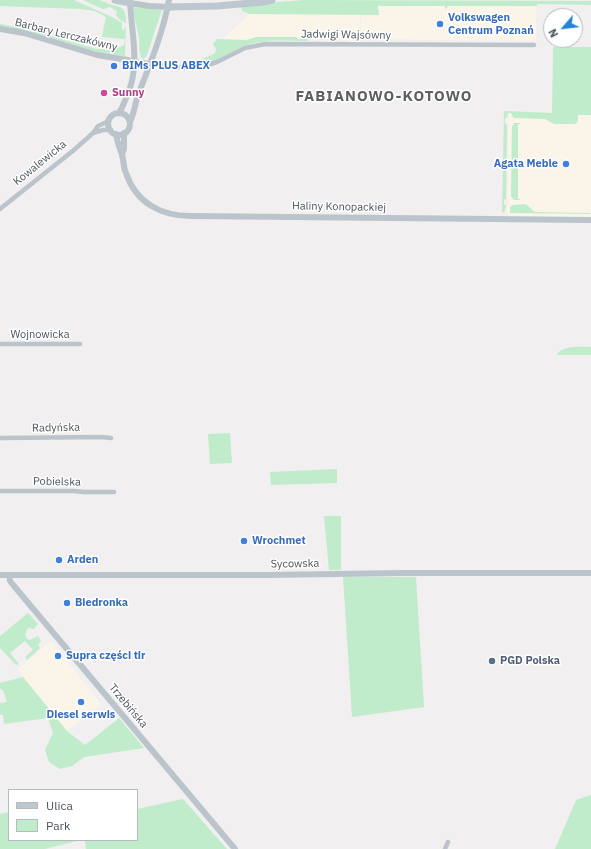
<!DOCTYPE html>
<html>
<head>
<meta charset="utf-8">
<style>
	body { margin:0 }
	#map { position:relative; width:591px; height:849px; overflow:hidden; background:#f1efef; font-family:"IBM Plex Sans",sans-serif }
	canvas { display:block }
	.legend { position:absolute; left:8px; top:789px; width:130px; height:52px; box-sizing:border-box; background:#fff; border:1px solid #b6bbbd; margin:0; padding:5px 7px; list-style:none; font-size:12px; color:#48545b }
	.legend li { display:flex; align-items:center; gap:8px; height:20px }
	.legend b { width:20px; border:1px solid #b6bbbd }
	.north { position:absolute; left:543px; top:8px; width:40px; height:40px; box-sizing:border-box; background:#fff; border:1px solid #b6bbbd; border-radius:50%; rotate:242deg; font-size:11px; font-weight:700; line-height:16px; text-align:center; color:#48545b }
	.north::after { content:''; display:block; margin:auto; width:14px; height:18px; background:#2584d5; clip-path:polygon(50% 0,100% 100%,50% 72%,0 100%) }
</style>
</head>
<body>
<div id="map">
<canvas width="591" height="849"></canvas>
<ul class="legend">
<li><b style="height:5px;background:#bcc7cf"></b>Ulica</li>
<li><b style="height:11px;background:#c0eccc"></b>Park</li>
</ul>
<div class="north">N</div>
</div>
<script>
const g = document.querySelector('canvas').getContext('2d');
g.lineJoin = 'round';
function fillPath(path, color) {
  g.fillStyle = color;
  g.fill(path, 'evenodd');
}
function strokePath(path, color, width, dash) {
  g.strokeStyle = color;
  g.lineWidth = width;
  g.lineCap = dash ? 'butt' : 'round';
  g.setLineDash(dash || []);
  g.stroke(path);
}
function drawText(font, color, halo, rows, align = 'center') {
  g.font = font + ' "IBM Plex Sans",sans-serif';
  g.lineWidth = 3;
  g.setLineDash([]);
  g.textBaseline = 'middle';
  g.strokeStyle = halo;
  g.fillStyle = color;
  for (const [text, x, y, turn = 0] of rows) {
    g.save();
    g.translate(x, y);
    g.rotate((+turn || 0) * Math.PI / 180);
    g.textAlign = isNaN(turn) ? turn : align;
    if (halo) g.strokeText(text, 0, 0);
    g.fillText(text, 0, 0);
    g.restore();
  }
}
fillPath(new Path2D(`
	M 361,6 L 536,6 L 536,41 L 373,39 L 373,36 L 361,35 Z
	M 249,14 L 360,15 L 360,35 L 356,36 L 356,40 L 360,42 L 348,42 L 351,39 L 351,37 L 349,37 L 349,39 L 347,40 L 296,39 L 296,37 L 256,37 L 247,40 L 223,39 Z
	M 509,113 L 552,113 L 591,115 L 591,220 L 507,219 Z
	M 51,641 L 101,704 L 67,731 L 23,677 L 18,669 Z`), '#fbf4e9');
fillPath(new Path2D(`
	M 0,0 L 74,0 L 114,18 L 122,23 L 122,30 L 124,30 L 126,26 L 125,54 L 125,56 L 97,52 L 20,30 L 0,27 L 0,24 L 17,27 L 97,49 C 106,49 116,50 124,45 L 125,39 L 102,37 L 106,17 L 95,11 L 81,9 L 0,6 Z
	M 83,0 L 99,0 L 108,3 L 108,4 C 122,7 126,7 126,23 L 120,20 L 116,15 L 117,11 L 110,7 L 103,9 Z
	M 305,0 L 591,1 L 591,5 L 537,4 L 537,6 L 448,6 L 446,9 L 445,9 L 445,6 L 378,6 L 379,15 L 250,14 L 242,11 L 241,7 L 277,2 Z
	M 133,7 L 162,10 L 147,55 L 143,60 C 138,54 140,45 139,38 C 137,28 134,18 133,7 Z
	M 256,37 L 297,37 L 297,39 L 308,39 L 308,41 C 286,41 261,38 240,48 C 226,54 208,69 191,65 C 197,58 208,58 215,53 L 216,49 L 213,44 L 217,39 L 247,40 Z
	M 553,47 L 591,47 L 591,115 L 578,115 L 578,121 L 575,124 L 554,124 L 545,119 L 514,118 L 512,116 L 511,113 L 508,113 L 507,117 L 505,119 L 505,123 L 507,125 L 506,199 L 504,200 L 504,204 L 506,206 L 504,213 L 502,212 L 504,111 L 552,113 Z
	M 513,123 L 520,123 L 521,124 L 518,124 L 518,199 L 521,199 L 520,200 L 513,200 L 513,199 L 511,196 L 512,126 L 514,124 Z
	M 524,204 C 530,205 531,211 536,212 L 590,213 L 591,214 L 510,213 L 510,207 L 513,205 Z
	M 591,347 L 591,355 L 557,355 C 561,345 581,347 591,347 Z
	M 230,433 L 232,463 L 210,464 L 208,434 Z
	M 337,469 L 337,483 L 271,485 L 270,472 Z
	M 324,516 L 341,516 L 341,570 L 329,570 Z
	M 343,577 L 416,577 L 424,707 L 352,717 Z
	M 28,613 L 38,624 L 34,629 L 28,628 L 25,634 L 27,639 L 30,640 L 38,636 L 41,641 L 38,645 L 40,648 L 27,660 L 25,657 L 33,650 L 25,641 L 10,653 L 19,664 L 16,665 L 0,648 L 0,636 Z
	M 23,677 L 67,731 L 85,745 L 119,718 L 144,748 L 84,757 L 72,766 L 60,769 L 49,762 L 45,750 L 53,733 L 48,718 L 4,724 L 3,715 L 0,715 L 0,703 L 7,702 L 3,690 L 0,689 L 0,683 Z
	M 591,795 L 591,849 L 555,849 L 576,800 Z
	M 183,799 L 227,849 L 86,849 L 85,840 L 137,840 L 137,809 Z
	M 9,812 L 9,840 L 81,840 L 45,849 L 0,849 L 0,814 Z`), '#c0eccc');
strokePath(new Path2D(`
	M 150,64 L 163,65 L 184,68 L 202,67 L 217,62 L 245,48 L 265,44 L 534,45
	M 93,133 L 103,130 L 111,130
	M 0,209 L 74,150 L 93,133 L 98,126 L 109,121
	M 0,344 L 80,344
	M 0,438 L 101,437 L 111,438
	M 0,491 L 73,491 L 85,492 L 114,492
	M 445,849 L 448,842`), '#bbc4cb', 4.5);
strokePath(new Path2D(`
	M 130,3 L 149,6 L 168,7
	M 0,29 L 24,33 L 97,55 L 128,60 L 134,62 L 150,64
	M 119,113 C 123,107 124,102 127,96 C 141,65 131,32 130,0
	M108 124a11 11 0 1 1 22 0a11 11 0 1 1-22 0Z
	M 130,122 C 134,114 135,104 138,95 C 150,64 163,33 169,0
	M 116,134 C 117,139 118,144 120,149 C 120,150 122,153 122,155 C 124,161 123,167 126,173 C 136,203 161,216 191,216 L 591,220
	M 122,154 L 124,149 L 124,133
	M 0,575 L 268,575 L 403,573 L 591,573
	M 9,575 L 10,581 L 14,586 L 235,849`), '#bbc4cb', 6);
strokePath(new Path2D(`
	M 115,0 L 130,3
	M 168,7 L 217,6 L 263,2 L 272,0`), '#bcc7cf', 7);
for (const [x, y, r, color] of [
	[440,24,4,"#3f7fe0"],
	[114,66,4,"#3f7fe0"],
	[104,93,4,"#d1479c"],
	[566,164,4,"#3f7fe0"],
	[244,541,4,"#3f7fe0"],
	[59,560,4,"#3f7fe0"],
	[67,603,4,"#3f7fe0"],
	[58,656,4,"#3f7fe0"],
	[492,661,4,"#5c6f8a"],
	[81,702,4,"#3f7fe0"]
]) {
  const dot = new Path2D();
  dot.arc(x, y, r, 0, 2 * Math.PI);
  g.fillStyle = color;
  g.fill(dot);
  strokePath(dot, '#fff', 1.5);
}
drawText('bold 11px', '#366cbe', '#fff', [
	["Volkswagen",448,18],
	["Centrum Poznań",448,31],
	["BIMs PLUS ABEX",122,66],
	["Agata Meble",558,164,"right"],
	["Wrochmet",252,541],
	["Arden",67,560],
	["Biedronka",75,603],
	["Supra części tir",66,656],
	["Diesel serwis",81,715,"center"]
], 'left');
drawText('11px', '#48545b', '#fff', [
	["Barbary Lerczakówny",66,35,14],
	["Jadwigi Wajsówny",346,35,1],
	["Kowalewicka",40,163,-39],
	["Haliny Konopackiej",339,207,1],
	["Wojnowicka",40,335],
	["Radyńska",56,428,-1],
	["Pobielska",57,482,1],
	["Sycowska",295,564,-1],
	["Trzebińska",128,706,50]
]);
drawText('bold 11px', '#b23c85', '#fff', [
	["Sunny",112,93]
], 'left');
drawText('bold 11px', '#4e5e75', '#fff', [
	["PGD Polska",500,661]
], 'left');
g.letterSpacing = '1px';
drawText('bold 15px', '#5c6063', '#fff', [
	["FABIANOWO-KOTOWO",384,97]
]);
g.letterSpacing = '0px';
</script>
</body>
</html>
